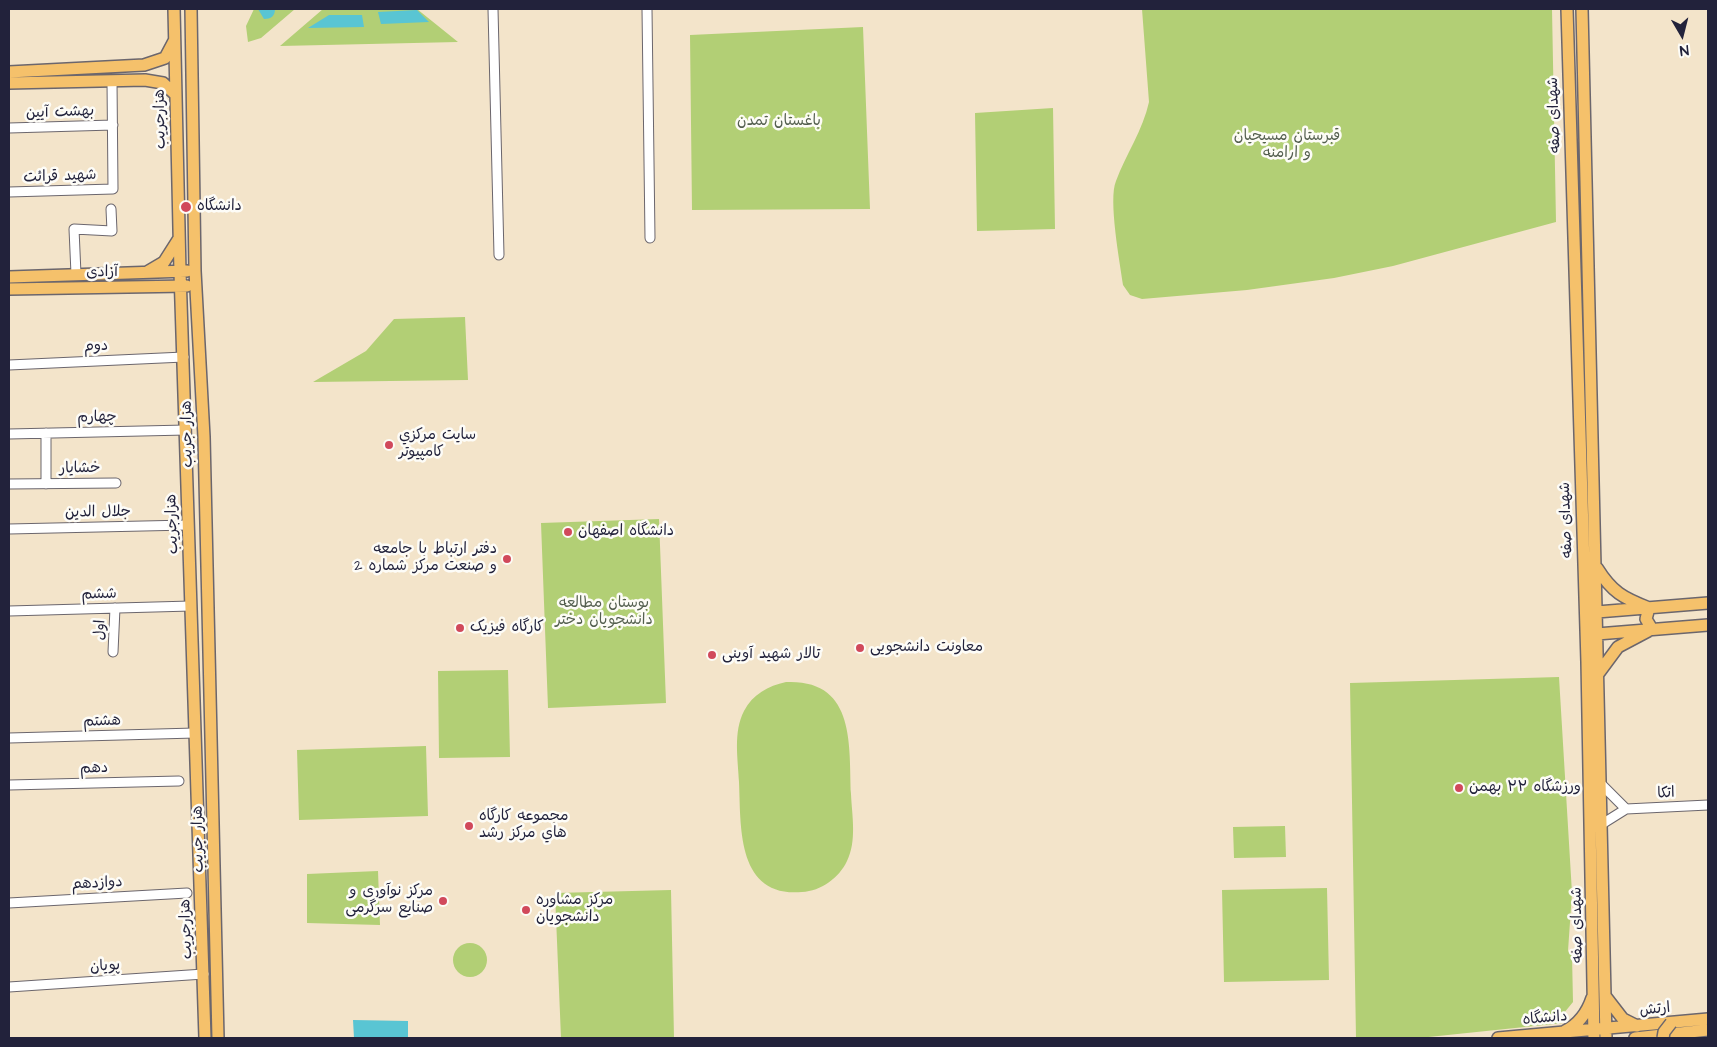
<!DOCTYPE html>
<html>
<head>
<meta charset="utf-8">
<style>
	body { margin:0 }
	#map { position:relative; width:1717px; height:1047px; overflow:hidden; background:#f3e4ca; font-family:"Architects Daughter",sans-serif }
	canvas { display:block }
	.frame { position:absolute; inset:0; border:10px solid #22223b; pointer-events:none }
	.north { position:absolute; left:1657px; top:10px; width:50px; height:50px; -webkit-text-stroke:4px #fdfcf7; paint-order:stroke; rotate:172deg; font-size:14px; font-weight:700; line-height:20px; text-align:center; color:#22223b }
	.north::after { content:''; display:block; margin:auto; width:18px; height:22px; background:#22223b; clip-path:polygon(50% 0,100% 100%,50% 72%,0 100%) }
</style>
</head>
<body>
<div id="map">
<canvas width="1717" height="1047"></canvas>
<div class="frame"></div>
<div class="north">N</div>
</div>
<script>
const g = document.querySelector('canvas').getContext('2d');
g.lineJoin = 'round';
function fillPath(path, color) {
  g.fillStyle = color;
  g.fill(path, 'evenodd');
}
function strokePath(path, color, width, dash) {
  g.strokeStyle = color;
  g.lineWidth = width;
  g.lineCap = dash ? 'butt' : 'round';
  g.setLineDash(dash || []);
  g.stroke(path);
}
function drawText(font, color, halo, rows, align = 'center') {
  g.font = font + ' "Architects Daughter","Playpen Sans Arabic",sans-serif';
  g.lineWidth = 5;
  g.setLineDash([]);
  g.textBaseline = 'middle';
  g.strokeStyle = halo;
  g.fillStyle = color;
  for (const [text, x, y, turn = 0] of rows) {
    g.save();
    g.translate(x, y);
    g.rotate((+turn || 0) * Math.PI / 180);
    g.textAlign = isNaN(turn) ? turn : align;
    if (halo) g.strokeText(text, 0, 0);
    g.fillText(text, 0, 0);
    g.restore();
  }
}
fillPath(new Path2D(`
	M 254,9 L 295,9 L 261,38 L 248,42 L 246,26 Z
	M 323,9 L 417,9 L 458,42 L 280,46 Z
	M 1142,9 L 1552,9 L 1556,222 L 1393,266 L 1334,278 L 1247,290 L 1142,299 L 1130,295 L 1123,285 C 1120,263 1108,199 1116,181 C 1126,154 1143,130 1149,102 Z
	M 863,27 L 870,209 L 692,210 L 690,35 Z
	M 1053,108 L 1055,229 L 977,231 L 975,113 Z
	M 465,317 L 468,380 L 313,382 L 366,351 L 394,319 Z
	M 659,519 L 666,703 L 548,708 L 541,523 Z
	M 508,670 L 510,757 L 439,758 L 438,671 Z
	M 1559,677 L 1572,893 L 1568,951 L 1572,955 L 1573,1002 L 1564,1013 L 1563,1023 L 1419,1038 L 1356,1038 L 1350,683 Z
	M 786,682 C 856,679 849,745 851,794 C 852,816 857,841 847,861 C 839,878 821,891 802,892 C 736,898 741,826 739,782 C 738,759 733,732 744,711 C 753,694 768,686 786,682 Z
	M 426,746 L 428,816 L 299,820 L 297,750 Z
	M 1285,826 L 1286,857 L 1234,858 L 1233,827 Z
	M 378,871 L 380,925 L 307,923 L 307,874 Z
	M 1327,888 L 1329,980 L 1224,982 L 1222,890 Z
	M 671,890 L 674,1038 L 561,1038 L 555,893 Z
	M453 960a17 17 0 1 1 34 0a17 17 0 1 1-34 0Z`), '#b2cf75');
fillPath(new Path2D(`
	M 258,9 L 275,9 C 275,16 271,19 264,19 Z
	M 417,10 L 429,22 L 381,24 L 378,12 Z
	M 329,15 L 362,15 L 364,27 L 308,28 Z
	M 353,1020 L 408,1021 L 408,1038 L 354,1038 Z`), '#59c5d3');
const minor = new Path2D(`
	M 493,9 L 499,255
	M 647,9 L 650,238
	M 9,128 L 113,125
	M 9,192 L 113,189 L 112,81
	M 76,274 L 74,229 L 112,231 L 111,209
	M 9,365 L 184,357
	M 9,434 L 186,430
	M 9,484 L 116,483
	M 46,484 L 46,433
	M 9,529 L 188,525
	M 9,611 L 191,606
	M 113,652 L 115,608
	M 9,738 L 195,733
	M 1601,784 L 1626,809
	M 9,785 L 179,781
	M 1602,824 L 1626,809 L 1708,805
	M 9,903 L 187,893
	M 9,987 L 204,974`);
const major = new Path2D(`
	M 174,9 L 180,272 L 205,1038
	M 191,9 L 195,271 L 204,437 L 218,1038
	M 1567,9 L 1587,662 L 1594,1038
	M 1582,9 L 1606,1038
	M 9,72 L 144,65 L 165,58 L 174,41
	M 9,83 L 145,80 L 163,83 L 176,95
	M 147,272 L 164,262 L 178,240
	M 9,277 L 187,271
	M 9,289 L 187,286
	M 1597,568 C 1612,592 1623,598 1649,608 L 1646,619 L 1652,629 L 1618,647 L 1598,674
	M 1592,616 L 1597,612 L 1708,603
	M 1592,629 L 1597,634 L 1708,625
	M 1606,997 L 1623,1019 L 1637,1026
	M 1565,1031 C 1579,1024 1587,1013 1592,998
	M 1498,1038 L 1708,1019
	M 1635,1038 L 1708,1030`);
strokePath(minor, '#6b666d', 11);
strokePath(major, '#6b666d', 14);
strokePath(minor, '#fff', 9);
strokePath(major, '#f5c16b', 11);
const majorBridge = new Path2D(`
	M 1663,1038 L 1664,1032 L 1671,1023`);
strokePath(majorBridge, '#6b666d', 14, []);
strokePath(majorBridge, '#f5c16b', 11);
for (const [x, y, r, color] of [
	[186,207,6,"#d1495b"],
	[389,445,5,"#d1495b"],
	[568,532,5,"#d1495b"],
	[507,559,5,"#d1495b"],
	[460,628,5,"#d1495b"],
	[860,648,5,"#d1495b"],
	[712,655,5,"#d1495b"],
	[1459,788,5,"#d1495b"],
	[469,826,5,"#d1495b"],
	[443,901,5,"#d1495b"],
	[526,910,5,"#d1495b"]
]) {
  const dot = new Path2D();
  dot.arc(x, y, r, 0, 2 * Math.PI);
  g.fillStyle = color;
  g.fill(dot);
  strokePath(dot, '#fdfcf7', 2);
}
drawText('15px', '#22223b', '#fdfcf7', [
	["بهشت آیین",60,113,-2],
	["شهدای صفه",1555,115,-92],
	["هزارجریب",161,119,-91],
	["شهید قرائت",60,177,-2],
	["آزادی",102,273,-1],
	["دوم",96,347,-3],
	["چهارم",97,418,-1],
	["هزار جریب",188,434,-91],
	["خشایار",80,469,-1],
	["جلال الدین",98,513,-1],
	["شهدای صفه",1567,520,-92],
	["هزارجریب",173,524,-92],
	["ششم",99,595,-2],
	["اول",101,630,-88],
	["هشتم",102,722,-2],
	["دهم",94,769,-2],
	["اتکا",1666,794,-3],
	["هزار جریب",199,839,-91],
	["دوازدهم",97,884,-3],
	["شهدای صفه",1578,925,-91],
	["هزارجریب",187,929,-92],
	["پویان",105,967,-4],
	["ارتش",1655,1010,-6],
	["دانشگاه",1545,1019,-5]
]);
drawText('15px', '#545f4f', '#fdfcf7', [
	["باغستان تمدن",779,122],
	["قبرستان مسیحیان",1287,137],
	["و ارامنه",1287,154],
	["بوستان مطالعه",604,604],
	["دانشجویان دختر",604,621]
]);
drawText('15px', '#22223b', '#fdfcf7', [
	["دانشگاه",197,207],
	["سايت مرکزي",399,436],
	["کامپيوتر",399,453],
	["دانشگاه اصفهان",578,532],
	["دفتر ارتباط با جامعه",497,550,"right"],
	["و صنعت مرکز شماره 2",497,567,"right"],
	["کارگاه فیزیک",470,628],
	["معاونت دانشجویی",870,648],
	["تالار شهید آوینی",722,655],
	["ورزشگاه ۲۲ بهمن",1469,788],
	["مجموعه کارگاه",479,817],
	["هاي مرکز رشد",479,834],
	["مرکز نوآوری و",433,892,"right"],
	["صنایع سرگرمی",433,909,"right"],
	["مرکز مشاوره",536,901],
	["دانشجویان",536,918]
], 'left');
</script>
</body>
</html>
